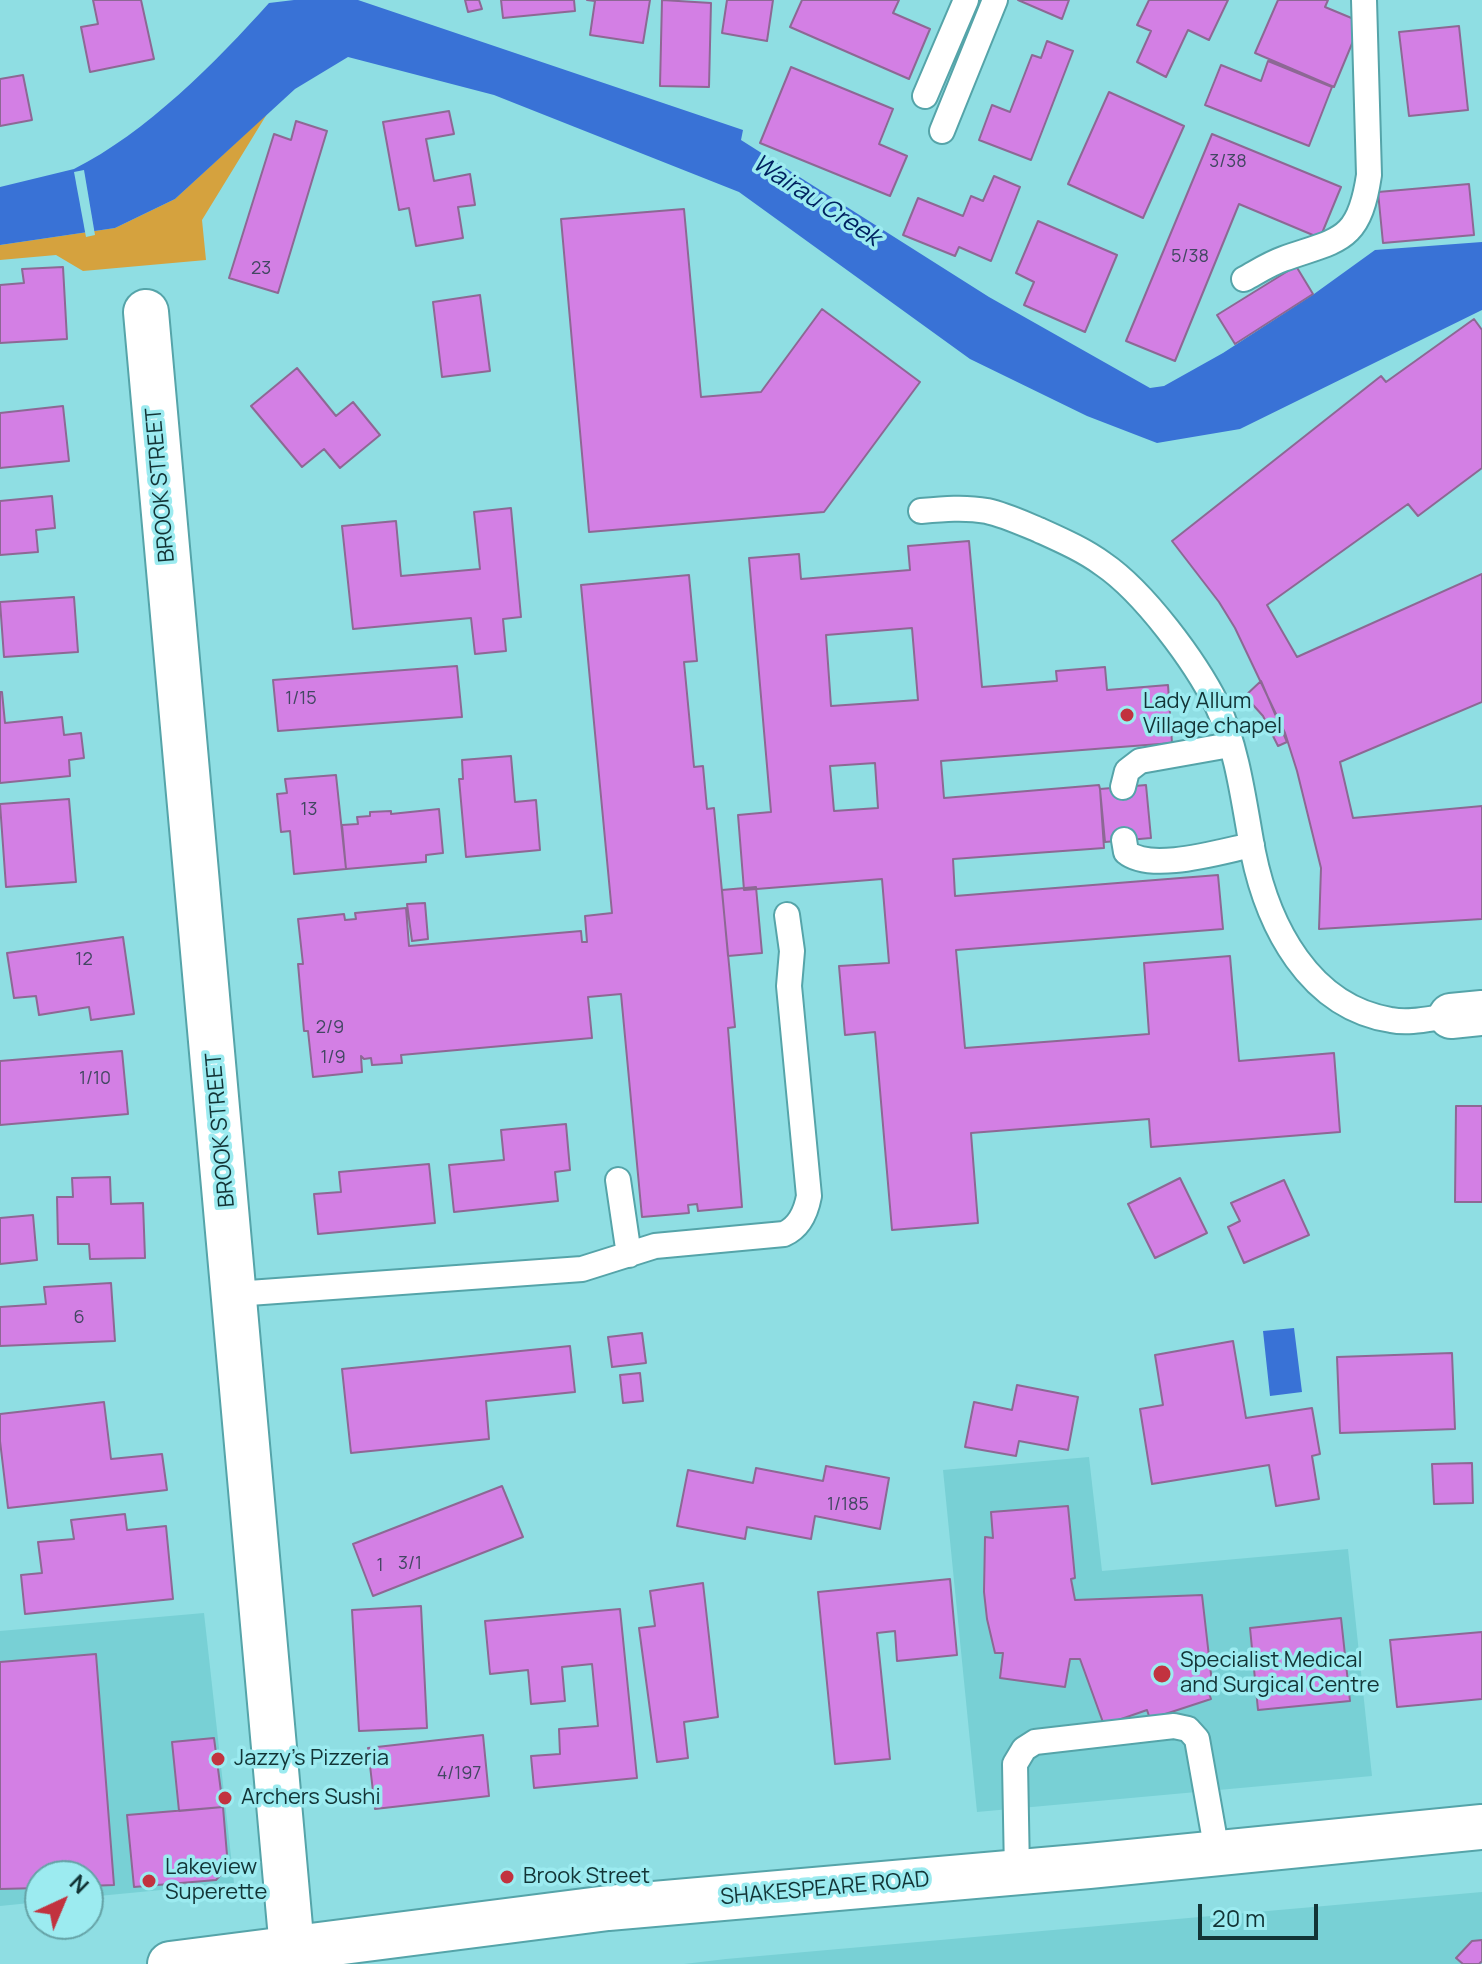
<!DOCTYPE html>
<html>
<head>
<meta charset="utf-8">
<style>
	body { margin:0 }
	#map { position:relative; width:1482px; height:1964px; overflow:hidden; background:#8fdee3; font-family:Manrope,sans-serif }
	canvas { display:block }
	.north { position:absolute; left:24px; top:1860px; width:80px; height:80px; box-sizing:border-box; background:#9cebf0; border:2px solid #65a2a6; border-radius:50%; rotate:44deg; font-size:22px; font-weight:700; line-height:32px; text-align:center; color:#123436 }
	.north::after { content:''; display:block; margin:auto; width:28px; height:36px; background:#c2323f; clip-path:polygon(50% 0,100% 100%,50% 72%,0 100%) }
	.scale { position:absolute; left:1198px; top:1904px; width:120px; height:36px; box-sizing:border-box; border:4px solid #123436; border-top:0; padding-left:10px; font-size:24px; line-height:28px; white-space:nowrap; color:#123436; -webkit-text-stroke:6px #9cebf0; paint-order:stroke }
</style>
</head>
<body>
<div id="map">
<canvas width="1482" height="1964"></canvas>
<div class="north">N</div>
<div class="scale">20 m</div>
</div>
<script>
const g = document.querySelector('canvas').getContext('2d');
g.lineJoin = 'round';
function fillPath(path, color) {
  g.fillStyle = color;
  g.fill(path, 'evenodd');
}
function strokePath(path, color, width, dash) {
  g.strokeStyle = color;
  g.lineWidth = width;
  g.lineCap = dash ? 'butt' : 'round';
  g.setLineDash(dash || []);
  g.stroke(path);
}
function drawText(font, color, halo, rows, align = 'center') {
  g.font = font + ' Manrope,sans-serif';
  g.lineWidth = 7;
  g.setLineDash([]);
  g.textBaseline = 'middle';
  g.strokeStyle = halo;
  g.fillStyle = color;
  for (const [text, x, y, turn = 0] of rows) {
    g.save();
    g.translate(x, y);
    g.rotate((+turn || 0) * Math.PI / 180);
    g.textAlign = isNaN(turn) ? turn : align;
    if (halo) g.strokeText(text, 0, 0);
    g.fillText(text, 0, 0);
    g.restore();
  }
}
fillPath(new Path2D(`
	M 1089,1457 L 1102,1571 L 1348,1549 L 1372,1776 L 977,1812 L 943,1470 Z
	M 204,1613 L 234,1883 L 88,1897 L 88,1876 L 40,1876 L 40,1902 L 0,1906 L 0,1631 Z
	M 1482,1892 L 1482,1964 L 684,1964 L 726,1959 Z`), '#78d0d5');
fillPath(new Path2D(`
	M 267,114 L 202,220 L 206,260 L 83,271 L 56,255 L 0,260 L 0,245 L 115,228 L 175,199 Z`), '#d5a23e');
fillPath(new Path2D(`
	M 294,0 L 358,0 L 743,130 L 741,140 L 989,297 L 1150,388 L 1164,386 L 1223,353 L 1314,294 L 1375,250 L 1482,242 L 1482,310 L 1240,429 L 1157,443 L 1087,416 L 970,359 L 739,192 L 494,95 L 348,57 L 295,89 L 175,199 L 115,228 L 0,245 L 0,187 L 74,169 C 146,133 216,62 269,3 Z
	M 1294,1328 L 1302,1392 L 1270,1396 L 1263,1331 Z`), '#3972d6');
fillPath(new Path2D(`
	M 84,170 L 95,235 L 86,237 L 74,172 Z`), '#8fdee3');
const building = new Path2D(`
	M 93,0 L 141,0 L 154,59 L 90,72 L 81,27 L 98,24 Z
	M 465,0 L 479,0 L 482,9 L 468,12 Z
	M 501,0 L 574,0 L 575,11 L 503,18 Z
	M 587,0 L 650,0 L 643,43 L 590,35 L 595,1 Z
	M 662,0 L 711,3 L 709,87 L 660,86 Z
	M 727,0 L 773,0 L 767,41 L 722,33 Z
	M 802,0 L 899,0 L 893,13 L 930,29 L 909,79 L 790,27 Z
	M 1018,0 L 1069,0 L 1062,19 Z
	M 1149,0 L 1228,0 L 1209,40 L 1188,30 L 1166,77 L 1137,62 L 1151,31 L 1137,25 Z
	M 1278,0 L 1328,0 L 1325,7 L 1361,22 L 1334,87 L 1255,53 Z
	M 1459,26 L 1468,110 L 1409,116 L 1399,32 Z
	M 1047,41 L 1073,51 L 1031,160 L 979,140 L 992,105 L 1010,112 L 1032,55 L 1041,58 Z
	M 1268,61 L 1332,87 L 1309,146 L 1205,105 L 1221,65 L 1261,81 Z
	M 791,67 L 893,109 L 879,144 L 907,156 L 890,196 L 760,143 Z
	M 23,75 L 32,120 L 0,126 L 0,79 Z
	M 1109,92 L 1184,126 L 1143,218 L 1068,184 Z
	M 449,111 L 454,134 L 426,139 L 434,181 L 470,174 L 475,205 L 458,207 L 463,238 L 416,246 L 409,208 L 399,210 L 383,122 Z
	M 296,121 L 327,131 L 278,293 L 229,278 L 274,134 L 291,140 Z
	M 1212,134 L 1341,187 L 1320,238 L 1239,204 L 1175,361 L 1126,341 Z
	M 994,176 L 1020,187 L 991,261 L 959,247 L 955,256 L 903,235 L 918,198 L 963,216 L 971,196 L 983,201 Z
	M 1469,184 L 1474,235 L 1383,243 L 1378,192 Z
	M 684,209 L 701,397 L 761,392 L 822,309 L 920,382 L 824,512 L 589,532 L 561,219 Z
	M 1038,221 L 1117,255 L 1085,332 L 1024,305 L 1034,282 L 1016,273 Z
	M 1296,266 L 1313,294 L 1235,344 L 1217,315 Z
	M 63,267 L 67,339 L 0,343 L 0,285 L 24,283 L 22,269 Z
	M 480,295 L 490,371 L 442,377 L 433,302 Z
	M 1474,319 L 1482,330 L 1482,468 L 1418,516 L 1408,504 L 1267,605 L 1297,657 L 1482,574 L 1482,702 L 1340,762 L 1353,818 L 1482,806 L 1482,919 L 1319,929 L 1321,868 L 1297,771 L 1285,733 L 1235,628 L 1219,602 L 1172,541 L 1381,376 L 1386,382 Z
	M 297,368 L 336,416 L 353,402 L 380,435 L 340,468 L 324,449 L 302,467 L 251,406 Z
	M 63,406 L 69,461 L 0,468 L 0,413 Z
	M 52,496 L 55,528 L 36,530 L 38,552 L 0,555 L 0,501 Z
	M 511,508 L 521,617 L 503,619 L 506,651 L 475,654 L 471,618 L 353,629 L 342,526 L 396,521 L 401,576 L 480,569 L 474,512 Z
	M 969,541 L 982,687 L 1057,681 L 1056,671 L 1105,667 L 1107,690 L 1168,685 L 1172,743 L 941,761 L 944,798 L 1099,785 L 1100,789 L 1104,848 L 953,859 L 955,896 L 1218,875 L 1223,929 L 956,950 L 965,1048 L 1149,1034 L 1144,963 L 1230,956 L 1239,1061 L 1334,1053 L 1340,1132 L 1151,1147 L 1149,1119 L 971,1133 L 978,1223 L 892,1230 L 875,1032 L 845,1035 L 839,966 L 889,963 L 882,879 L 744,890 L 738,815 L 771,812 L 749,558 L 799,554 L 801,579 L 910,570 L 908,546 ZM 912,628 L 918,700 L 831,706 L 826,635 ZM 875,763 L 878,808 L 834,811 L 830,766 Z
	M 689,575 L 697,661 L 684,662 L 694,767 L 703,766 L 707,809 L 714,808 L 735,1027 L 728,1028 L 742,1207 L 698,1211 L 697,1204 L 688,1205 L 689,1213 L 642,1217 L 621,994 L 588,997 L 592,1038 L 401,1055 L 402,1063 L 372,1065 L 371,1058 L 364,1059 L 361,1056 L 362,1072 L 313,1077 L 308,1031 L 304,1031 L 298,964 L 303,964 L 298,919 L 344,914 L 345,920 L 356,919 L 355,913 L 406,908 L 409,946 L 581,931 L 582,942 L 587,942 L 585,916 L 612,913 L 581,585 Z
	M 74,597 L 78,652 L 4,657 L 0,602 Z
	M 457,666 L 462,717 L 278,731 L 273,680 Z
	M 1261,681 L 1287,742 L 1278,746 L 1263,716 L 1245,696 Z
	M 0,692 L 2,692 L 5,723 L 62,717 L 64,735 L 81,733 L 84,758 L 69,760 L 70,776 L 0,783 Z
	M 511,756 L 515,802 L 536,800 L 540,850 L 466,857 L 459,779 L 463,779 L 462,760 Z
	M 336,775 L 346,869 L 294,874 L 290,831 L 281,832 L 277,794 L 287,793 L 285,779 Z
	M 1146,785 L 1151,838 L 1105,842 L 1100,789 Z
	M 69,799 L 76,882 L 6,887 L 0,804 Z
	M 439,809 L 443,853 L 426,855 L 426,862 L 346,869 L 342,825 L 358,824 L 357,817 L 370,816 L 370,812 L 391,811 L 391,814 Z
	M 756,887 L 762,953 L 728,956 L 722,890 Z
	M 425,903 L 428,939 L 412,941 L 407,904 Z
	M 123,937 L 134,1014 L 91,1020 L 89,1007 L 39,1015 L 36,996 L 14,998 L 7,953 Z
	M 122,1051 L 128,1114 L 0,1125 L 0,1061 Z
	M 1456,1106 L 1482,1106 L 1482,1202 L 1455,1202 Z
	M 566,1124 L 570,1170 L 555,1172 L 558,1201 L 454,1212 L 449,1165 L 504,1160 L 501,1130 Z
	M 429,1164 L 435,1223 L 318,1234 L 314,1194 L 341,1192 L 339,1172 Z
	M 110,1177 L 111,1204 L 143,1203 L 145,1258 L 90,1259 L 89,1244 L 58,1244 L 57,1197 L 73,1197 L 72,1178 Z
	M 1180,1178 L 1207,1233 L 1155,1258 L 1128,1204 Z
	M 1284,1180 L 1309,1235 L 1244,1263 L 1228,1227 L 1240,1221 L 1231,1203 Z
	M 33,1215 L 37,1260 L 0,1264 L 0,1218 Z
	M 111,1283 L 115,1341 L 0,1346 L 0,1307 L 46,1304 L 44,1287 Z
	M 642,1333 L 646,1363 L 612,1367 L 608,1337 Z
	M 1233,1341 L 1246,1418 L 1312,1408 L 1320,1454 L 1312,1456 L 1319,1499 L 1276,1506 L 1269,1465 L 1152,1484 L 1140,1409 L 1163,1405 L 1155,1355 Z
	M 570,1346 L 575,1392 L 486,1401 L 489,1439 L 351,1453 L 342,1369 Z
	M 1452,1353 L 1455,1429 L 1340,1433 L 1337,1357 Z
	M 640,1373 L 643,1401 L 623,1403 L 620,1375 Z
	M 1017,1385 L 1078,1397 L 1068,1450 L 1019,1441 L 1016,1456 L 965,1447 L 974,1402 L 1012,1410 Z
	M 104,1402 L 111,1459 L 162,1454 L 167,1490 L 8,1508 L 0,1441 L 0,1414 Z
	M 1472,1463 L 1473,1503 L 1434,1504 L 1432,1464 Z
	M 826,1466 L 889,1478 L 880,1529 L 815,1516 L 811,1539 L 747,1527 L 745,1539 L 677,1526 L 688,1470 L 753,1483 L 756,1468 L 823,1481 Z
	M 502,1486 L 523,1537 L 373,1596 L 353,1544 Z
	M 1068,1506 L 1075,1578 L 1071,1579 L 1075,1600 L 1202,1595 L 1212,1683 L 1205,1682 L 1211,1699 L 1150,1719 L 1147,1710 L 1104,1725 L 1080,1659 L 1070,1659 L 1065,1687 L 1000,1678 L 1003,1653 L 995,1653 L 987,1619 L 984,1592 L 985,1537 L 993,1538 L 991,1512 Z
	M 125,1514 L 127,1530 L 166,1526 L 173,1599 L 25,1614 L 21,1575 L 42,1573 L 38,1542 L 74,1539 L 71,1520 Z
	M 950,1579 L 957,1655 L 897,1661 L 895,1631 L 877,1633 L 890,1759 L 835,1764 L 818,1592 Z
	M 703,1583 L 718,1717 L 684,1722 L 688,1758 L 657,1762 L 639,1628 L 655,1626 L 650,1591 Z
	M 421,1606 L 427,1728 L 359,1731 L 352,1610 Z
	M 620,1609 L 637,1778 L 534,1788 L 531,1756 L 560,1754 L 559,1729 L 598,1726 L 592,1664 L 562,1667 L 565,1701 L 531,1704 L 528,1670 L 490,1674 L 485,1621 Z
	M 1341,1618 L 1350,1701 L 1258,1710 L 1250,1628 Z
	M 1482,1632 L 1482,1699 L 1397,1707 L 1390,1640 Z
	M 96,1654 L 114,1885 L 88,1886 L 88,1876 L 40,1876 L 40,1888 L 0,1889 L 0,1662 Z
	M 483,1735 L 489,1796 L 375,1809 L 368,1748 Z
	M 214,1738 L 223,1807 L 179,1811 L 172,1742 Z
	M 223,1807 L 228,1867 L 216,1880 L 134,1887 L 127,1815 Z
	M 1482,1940 L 1482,1961 L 1479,1964 L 1463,1964 L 1456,1958 L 1472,1941 Z`);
fillPath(building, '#d37fe4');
strokePath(building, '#8d6894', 2);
const lane = new Path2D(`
	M 925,96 L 966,0
	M 942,131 L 995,0
	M 1244,279 C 1257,272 1269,264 1283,259 C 1339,239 1359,243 1369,175 L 1364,0
	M 921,511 C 943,509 965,507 987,511 C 1005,515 1022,523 1039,530 C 1061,540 1084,550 1103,564 C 1144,592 1195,661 1217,705 C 1238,750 1244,804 1253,852 C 1268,926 1309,1007 1391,1020 C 1410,1024 1432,1018 1451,1016
	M 1123,787 L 1127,771 L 1140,761 L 1230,745
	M 1124,840 L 1126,852 C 1151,873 1222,851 1252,845
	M 618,1180 L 629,1255
	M 235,1294 L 582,1269 L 655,1246 L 784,1234 C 800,1227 806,1212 809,1196 L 789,986 L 792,951 L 787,915
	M 1017,1872 L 1015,1764 L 1024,1749 L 1035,1742 L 1174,1726 L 1188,1729 L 1197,1739 L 1217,1852`);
const street = new Path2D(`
	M 146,312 L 292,1949
	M 1451,1016 L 1482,1013`);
const secondary = new Path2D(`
	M 170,1964 L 608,1908 L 1089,1866 L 1482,1827`);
strokePath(lane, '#55a4a9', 28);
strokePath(street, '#55a4a9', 48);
strokePath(secondary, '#55a4a9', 48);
strokePath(lane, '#fff', 24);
strokePath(street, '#fff', 44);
strokePath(secondary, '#fff', 44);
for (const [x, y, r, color] of [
	[1127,715,8,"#c2323f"],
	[1162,1674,10,"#c2323f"],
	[218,1759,8,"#c2323f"],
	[225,1798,8,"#c2323f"],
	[507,1877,8,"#c2323f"],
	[149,1881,8,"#c2323f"]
]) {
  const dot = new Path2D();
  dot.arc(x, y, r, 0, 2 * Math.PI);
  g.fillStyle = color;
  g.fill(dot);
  strokePath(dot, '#9cebf0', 3);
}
drawText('18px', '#424762', null, [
	["3/38",1228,162],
	["5/38",1190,257],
	["23",261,269],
	["1/15",301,699],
	["13",309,810],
	["12",84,960],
	["2/9",330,1028],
	["1/9",333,1058],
	["1/10",95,1079],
	["6",79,1318],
	["1/185",848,1505],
	["3/1",410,1564],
	["1",380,1566],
	["4/197",459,1774]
]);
drawText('22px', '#123436', '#9cebf0', [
	["BROOK STREET",161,485,-95],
	["BROOK STREET",221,1130,-95],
	["SHAKESPEARE ROAD",825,1889,-5]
]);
drawText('22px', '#123436', '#9cebf0', [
	["Lady Allum",1143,702],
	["Village chapel",1143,727],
	["Specialist Medical",1180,1661],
	["and Surgical Centre",1180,1686],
	["Jazzy’s Pizzeria",234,1759],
	["Archers Sushi",241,1798],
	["Lakeview",165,1868],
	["Superette",165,1893],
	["Brook Street",523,1877]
], 'left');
drawText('italic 24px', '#012361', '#9cebf0', [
	["Wairau Creek",816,201,33]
]);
</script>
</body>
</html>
